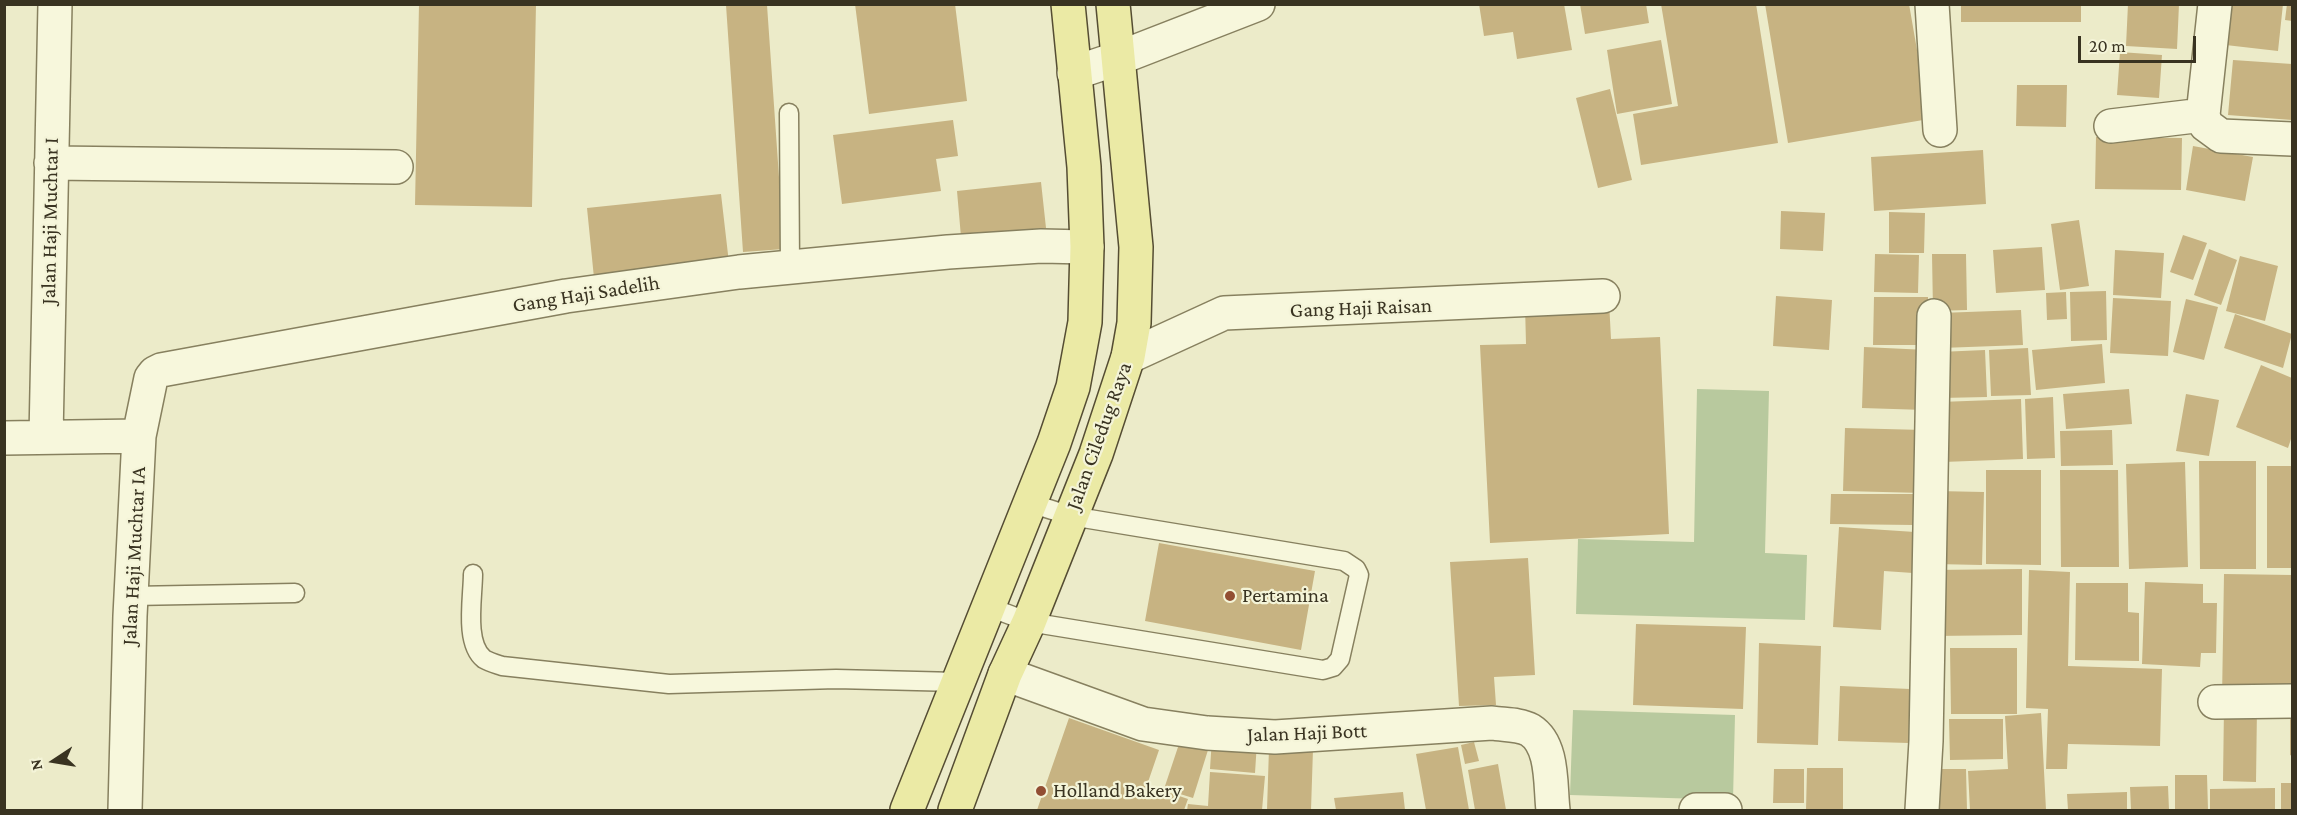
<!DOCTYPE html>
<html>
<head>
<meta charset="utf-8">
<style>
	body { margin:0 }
	#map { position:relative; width:2297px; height:815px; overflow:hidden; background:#ecebc9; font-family:"Crimson Pro",serif }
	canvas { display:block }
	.frame { position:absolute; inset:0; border:6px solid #393321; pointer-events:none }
	.north { position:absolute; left:24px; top:731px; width:60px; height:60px; -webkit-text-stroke:4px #f4f4d8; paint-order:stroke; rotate:258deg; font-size:16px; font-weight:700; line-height:24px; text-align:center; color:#393321 }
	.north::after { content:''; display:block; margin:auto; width:21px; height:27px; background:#393321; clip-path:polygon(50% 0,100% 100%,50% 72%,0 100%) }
	.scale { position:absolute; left:2078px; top:36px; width:118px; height:27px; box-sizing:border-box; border:3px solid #393321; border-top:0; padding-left:8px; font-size:18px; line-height:21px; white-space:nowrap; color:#393321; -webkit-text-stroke:4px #f4f4d8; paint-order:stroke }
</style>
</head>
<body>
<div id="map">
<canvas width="2297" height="815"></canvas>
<div class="frame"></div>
<div class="north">N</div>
<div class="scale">20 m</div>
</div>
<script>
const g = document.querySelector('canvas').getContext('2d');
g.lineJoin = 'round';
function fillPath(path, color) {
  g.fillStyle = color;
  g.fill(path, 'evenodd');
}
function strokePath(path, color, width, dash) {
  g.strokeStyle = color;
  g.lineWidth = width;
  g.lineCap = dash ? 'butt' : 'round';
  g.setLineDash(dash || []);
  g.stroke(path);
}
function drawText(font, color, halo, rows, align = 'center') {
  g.font = font + ' "Crimson Pro",serif';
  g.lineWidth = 4.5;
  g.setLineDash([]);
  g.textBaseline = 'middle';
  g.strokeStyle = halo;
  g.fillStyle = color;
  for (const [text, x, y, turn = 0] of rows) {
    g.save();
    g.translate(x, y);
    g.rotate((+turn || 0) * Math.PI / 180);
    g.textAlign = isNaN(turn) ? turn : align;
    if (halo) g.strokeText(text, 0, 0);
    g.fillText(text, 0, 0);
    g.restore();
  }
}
fillPath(new Path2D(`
	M 1697,389 L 1769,391 L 1765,553 L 1807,555 L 1805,620 L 1576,614 L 1578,539 L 1694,542 Z
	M 1573,710 L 1735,715 L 1733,800 L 1570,795 Z`), '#b8c99e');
fillPath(new Path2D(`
	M 419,4 L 536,4 L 532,207 L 415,205 Z
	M 855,4 L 955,4 L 967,101 L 869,114 Z
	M 1479,4 L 1564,4 L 1572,50 L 1517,59 L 1513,32 L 1484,36 Z
	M 1580,4 L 1646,4 L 1649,23 L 1585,34 Z
	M 1661,4 L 1756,4 L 1778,143 L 1641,165 L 1633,114 L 1678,106 Z
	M 1765,4 L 1909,4 L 1929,119 L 1788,143 Z
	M 1961,4 L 2081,4 L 2081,22 L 1961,22 Z
	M 2128,4 L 2179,4 L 2177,49 L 2126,46 Z
	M 2221,4 L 2283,4 L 2278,51 L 2217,44 Z
	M 2287,4 L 2292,4 L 2292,21 L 2285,20 Z
	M 726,5 L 767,5 L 784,249 L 743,252 Z
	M 1661,40 L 1672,104 L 1617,114 L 1607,50 Z
	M 2120,52 L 2162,55 L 2159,98 L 2117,95 Z
	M 2233,60 L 2292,64 L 2292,120 L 2228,115 Z
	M 2017,85 L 2067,85 L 2066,127 L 2016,126 Z
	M 1610,89 L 1632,180 L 1598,188 L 1576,98 Z
	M 953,120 L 958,156 L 936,159 L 941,191 L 842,204 L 833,135 Z
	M 2096,137 L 2182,138 L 2181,190 L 2095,189 Z
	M 2193,146 L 2253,157 L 2245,201 L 2186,190 Z
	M 1983,150 L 1986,204 L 1874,211 L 1871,157 Z
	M 1041,182 L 1046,228 L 961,237 L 957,191 Z
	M 721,194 L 729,263 L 594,278 L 587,208 Z
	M 1781,211 L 1825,213 L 1823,251 L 1780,249 Z
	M 1889,212 L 1925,213 L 1924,253 L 1889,253 Z
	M 2079,220 L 2089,286 L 2060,290 L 2051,224 Z
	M 2183,235 L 2207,243 L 2193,280 L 2170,272 Z
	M 2042,247 L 2045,290 L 1996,293 L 1993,250 Z
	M 2209,249 L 2237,260 L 2221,305 L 2194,295 Z
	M 2115,250 L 2164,253 L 2161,298 L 2113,295 Z
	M 1875,254 L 1919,255 L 1918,293 L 1874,292 Z
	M 1932,254 L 1966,254 L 1967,310 L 1933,311 Z
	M 2240,256 L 2278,266 L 2265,321 L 2226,311 Z
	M 2106,291 L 2107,340 L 2071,341 L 2070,292 Z
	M 2066,292 L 2067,319 L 2047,320 L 2046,293 Z
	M 1776,296 L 1832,300 L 1829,350 L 1773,346 Z
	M 1874,297 L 1928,297 L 1928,345 L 1873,345 Z
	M 2113,298 L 2171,301 L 2168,356 L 2110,353 Z
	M 2186,299 L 2218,307 L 2204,360 L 2173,352 Z
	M 1609,301 L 1611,339 L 1660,337 L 1669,534 L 1490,543 L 1480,345 L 1526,344 L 1525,305 Z
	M 2021,310 L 2023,345 L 1941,348 L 1940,313 Z
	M 2235,314 L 2292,334 L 2283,368 L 2224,348 Z
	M 2102,344 L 2105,383 L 2036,390 L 2032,350 Z
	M 1864,347 L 1927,350 L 1925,410 L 1862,408 Z
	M 2028,348 L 2031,395 L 1991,396 L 1989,350 Z
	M 1985,350 L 1987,397 L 1941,398 L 1939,352 Z
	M 2261,365 L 2292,378 L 2292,436 L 2288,448 L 2236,427 Z
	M 2129,389 L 2132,424 L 2066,429 L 2063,394 Z
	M 2186,394 L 2219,400 L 2209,456 L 2176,451 Z
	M 2053,397 L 2055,458 L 2027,459 L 2025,399 Z
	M 2021,399 L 2023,459 L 1943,462 L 1940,402 Z
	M 1845,428 L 1924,430 L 1923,493 L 1843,491 Z
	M 2112,430 L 2113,465 L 2061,466 L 2060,431 Z
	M 2199,461 L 2256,461 L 2256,569 L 2200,569 Z
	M 2185,462 L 2188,567 L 2129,569 L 2126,464 Z
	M 2267,466 L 2292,466 L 2292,568 L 2267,568 Z
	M 1986,470 L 2041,470 L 2041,565 L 1986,564 Z
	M 2060,470 L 2118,470 L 2119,567 L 2061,567 Z
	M 1936,491 L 1984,492 L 1982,565 L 1935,564 Z
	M 1831,494 L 1914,494 L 1914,525 L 1830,524 Z
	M 1839,527 L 1915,532 L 1913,573 L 1884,571 L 1881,630 L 1833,627 Z
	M 1159,543 L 1315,571 L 1301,650 L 1145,621 Z
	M 1528,558 L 1535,675 L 1494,677 L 1496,705 L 1459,706 L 1450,562 Z
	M 2022,569 L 2022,635 L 1933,636 L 1932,570 Z
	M 2029,570 L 2070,572 L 2068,666 L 2162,669 L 2160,746 L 2068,744 L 2067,769 L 2046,769 L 2048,709 L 2026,708 Z
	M 2224,574 L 2292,575 L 2292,700 L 2222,699 Z
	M 2145,582 L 2203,584 L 2203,603 L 2217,603 L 2216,653 L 2201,653 L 2200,667 L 2142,664 Z
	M 2076,583 L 2128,583 L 2128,612 L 2139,613 L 2139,661 L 2075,660 Z
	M 1636,624 L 1746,627 L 1743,709 L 1633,705 Z
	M 1759,643 L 1821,646 L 1818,745 L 1757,743 Z
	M 1950,648 L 2017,648 L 2017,714 L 1951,714 Z
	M 1840,686 L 1910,689 L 1909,743 L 1838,741 Z
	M 2224,706 L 2257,707 L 2256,782 L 2223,781 Z
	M 2041,713 L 2046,810 L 1970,810 L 1968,771 L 2008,769 L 2005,716 Z
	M 1069,718 L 1159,750 L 1147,785 L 1188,799 L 1184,810 L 1037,810 Z
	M 1949,719 L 2003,719 L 2003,759 L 1950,760 Z
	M 2290,719 L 2292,719 L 2292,756 L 2290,755 Z
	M 1212,738 L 1257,742 L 1255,773 L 1210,769 Z
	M 1180,741 L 1208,750 L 1193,798 L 1164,789 Z
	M 1474,742 L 1479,761 L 1465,764 L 1461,745 Z
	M 1458,747 L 1469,810 L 1426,810 L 1416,754 Z
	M 1269,748 L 1313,749 L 1311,810 L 1267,810 Z
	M 1498,764 L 1506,810 L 1475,810 L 1468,770 Z
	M 1807,768 L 1843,768 L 1843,810 L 1806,810 Z
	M 1774,769 L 1804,769 L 1804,803 L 1773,803 Z
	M 1938,769 L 1966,769 L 1967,810 L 1938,810 Z
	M 1210,772 L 1265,776 L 1262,810 L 1187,810 L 1188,804 L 1208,806 Z
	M 2175,775 L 2207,775 L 2208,810 L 2175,810 Z
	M 2281,783 L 2292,783 L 2292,810 L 2281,810 Z
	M 2168,786 L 2169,810 L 2131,810 L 2130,787 Z
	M 2275,788 L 2275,810 L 2210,810 L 2210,789 Z
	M 1403,792 L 1405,810 L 1336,810 L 1334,798 Z
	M 2127,792 L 2127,810 L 2068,810 L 2067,794 Z`), '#c7b382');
const service = new Path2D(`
	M 789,113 L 790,267
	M 473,574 C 473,597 464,643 484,659 C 489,662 496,664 502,666 L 669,684 L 836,679 L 957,682
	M 132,596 L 295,593
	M 989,607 L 1029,622 L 1323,670 L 1333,667 L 1340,659 L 1359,575 L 1356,569 L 1344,561 L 1071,516 L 1030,503`);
const minor = new Path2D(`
	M 1932,4 L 1940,130
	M 2215,4 L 2203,115 L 2206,125 L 2221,136 L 2292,139
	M 1074,73 L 1119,58 L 1258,4
	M 2111,126 L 2203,115
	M 51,163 L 396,167
	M 1128,357 L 1224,313 L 1603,296
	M 139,436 L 151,378 L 155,373 L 161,370 L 566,296 L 739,272 L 948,252 L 1041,246 L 1087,247
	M 46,437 L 55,4
	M 4,438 L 139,436 L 130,616 L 125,810
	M 1005,674 L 1143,724 L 1207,733 L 1275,737 L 1492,723 C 1504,725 1519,724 1530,730 C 1554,745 1550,786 1553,810
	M 2215,702 L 2292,701
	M 1696,810 L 1725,810
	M 1922,810 L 1926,741 L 1934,316`);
const primary = new Path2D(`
	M 907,810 L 1054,443 L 1073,387 L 1085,322 L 1087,247 L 1084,167 L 1068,4
	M 955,810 L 1005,674 L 1029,622 L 1096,454 L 1128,357 L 1134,323 L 1136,247 L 1113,4`);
strokePath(service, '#87805f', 21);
strokePath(minor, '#87805f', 36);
strokePath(primary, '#554d33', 36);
strokePath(service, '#f7f7dc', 18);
strokePath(minor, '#f7f7dc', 33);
strokePath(primary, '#ebeaa5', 33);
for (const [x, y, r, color] of [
	[1230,596,6,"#924e33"],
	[1041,791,6,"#924e33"]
]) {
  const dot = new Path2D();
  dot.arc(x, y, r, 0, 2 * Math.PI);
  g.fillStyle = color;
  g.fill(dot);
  strokePath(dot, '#f4f4d8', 2);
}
drawText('21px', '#393321', '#f4f4d8', [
	["Jalan Haji Muchtar I",50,221,-89],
	["Gang Haji Sadelih",586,294,-9],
	["Gang Haji Raisan",1361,308,-2],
	["Jalan Ciledug Raya",1099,436,-70],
	["Jalan Haji Muchtar IA",134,556,-87],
	["Jalan Haji Bott",1307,733,-2]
]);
drawText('21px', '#393321', '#f4f4d8', [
	["Pertamina",1242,596],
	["Holland Bakery",1053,791]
], 'left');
</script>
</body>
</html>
